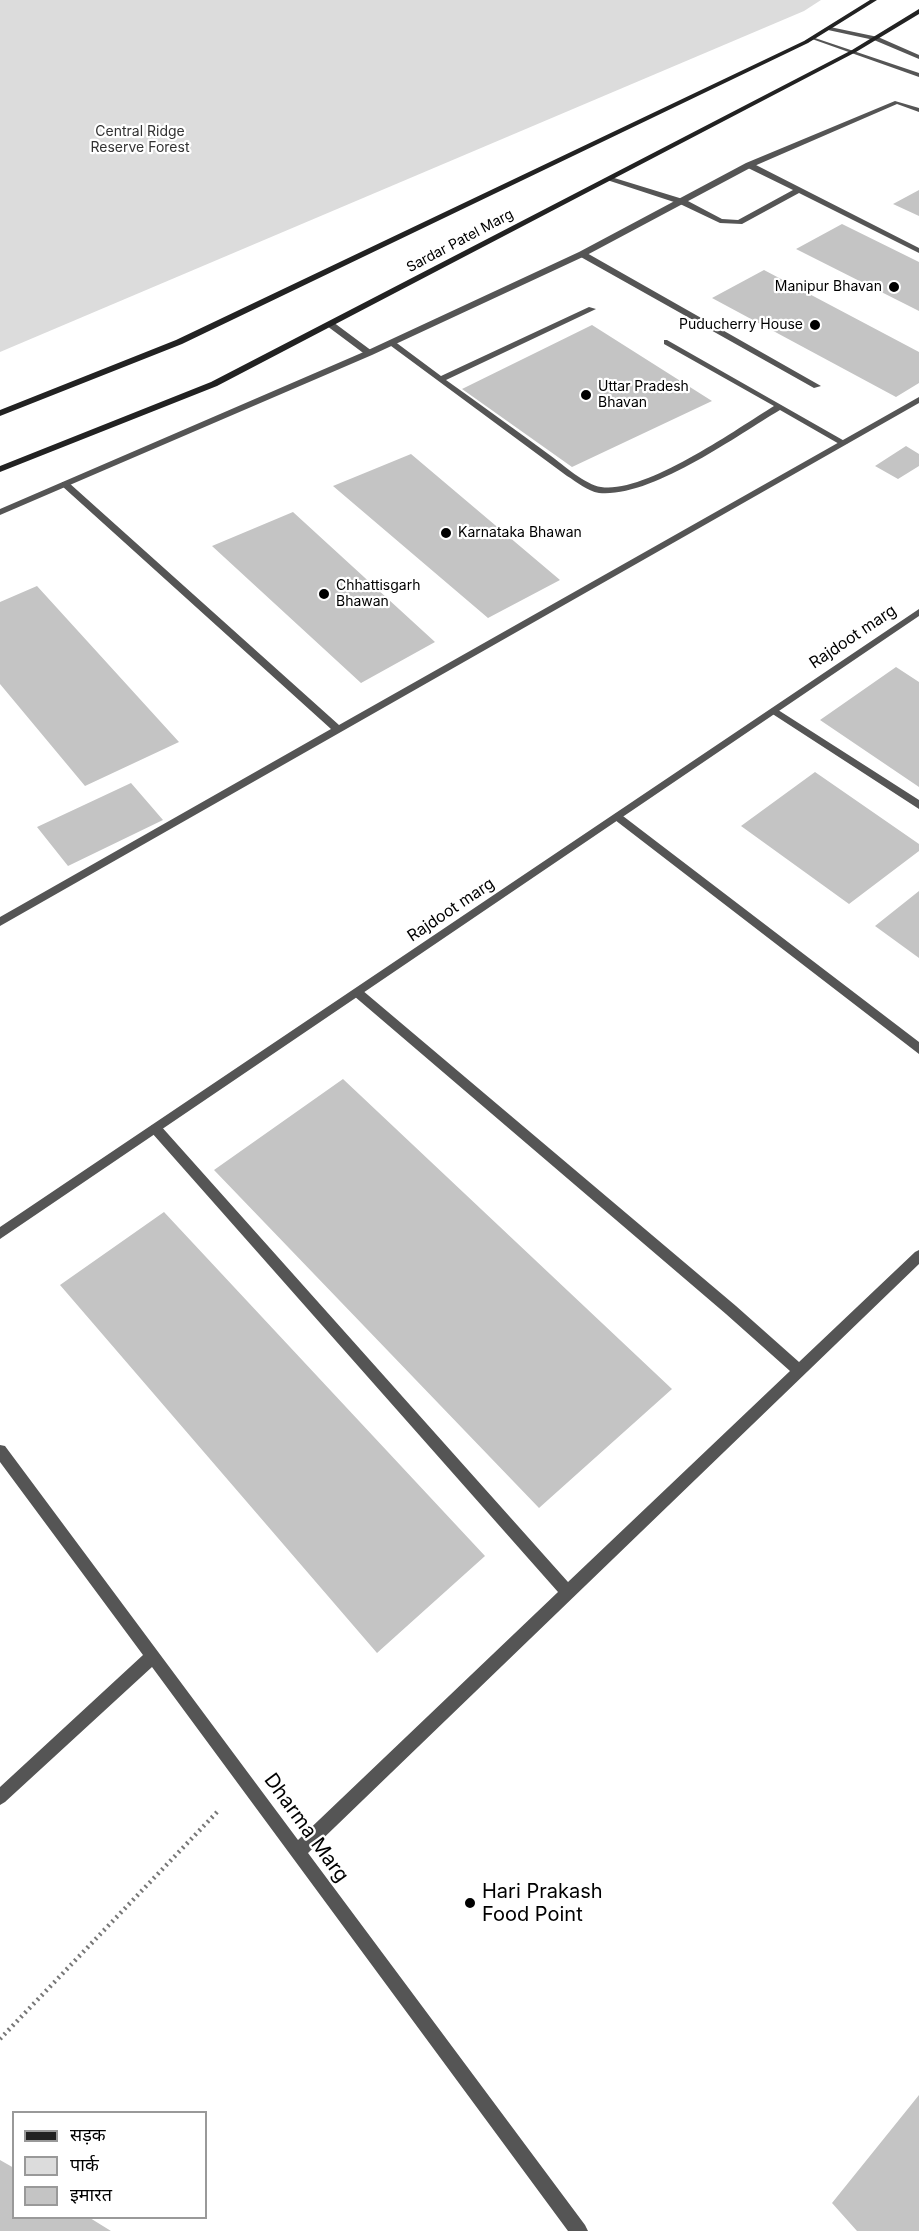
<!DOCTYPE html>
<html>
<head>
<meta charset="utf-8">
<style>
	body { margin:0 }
	#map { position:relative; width:919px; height:2231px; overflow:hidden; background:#fff; font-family:Inter,"Noto Sans Devanagari",sans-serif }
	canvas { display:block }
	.legend { position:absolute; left:12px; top:2111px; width:195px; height:108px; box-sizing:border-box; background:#fff; border:2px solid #999; margin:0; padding:8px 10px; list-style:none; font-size:18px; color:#000 }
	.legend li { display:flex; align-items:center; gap:12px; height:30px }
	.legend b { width:30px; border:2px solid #999 }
</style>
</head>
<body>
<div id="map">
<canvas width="919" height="2231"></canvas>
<ul class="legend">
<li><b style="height:8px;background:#222"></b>सड़क</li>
<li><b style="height:16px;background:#dcdcdc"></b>पार्क</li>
<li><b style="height:16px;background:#c4c4c4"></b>इमारत</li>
</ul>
</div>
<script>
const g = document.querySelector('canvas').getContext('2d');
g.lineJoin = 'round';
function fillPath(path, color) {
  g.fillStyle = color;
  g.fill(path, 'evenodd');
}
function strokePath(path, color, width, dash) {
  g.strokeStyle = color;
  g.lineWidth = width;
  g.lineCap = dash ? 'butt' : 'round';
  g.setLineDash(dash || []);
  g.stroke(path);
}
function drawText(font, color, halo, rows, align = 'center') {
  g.font = font + ' Inter,sans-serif';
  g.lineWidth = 4.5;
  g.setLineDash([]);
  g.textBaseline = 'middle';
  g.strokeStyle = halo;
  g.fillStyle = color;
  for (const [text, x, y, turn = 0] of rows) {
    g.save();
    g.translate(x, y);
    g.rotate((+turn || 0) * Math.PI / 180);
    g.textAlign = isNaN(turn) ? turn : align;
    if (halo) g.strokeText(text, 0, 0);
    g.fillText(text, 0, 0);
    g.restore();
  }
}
fillPath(new Path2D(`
	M 0,0 L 821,0 L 804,11 L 0,352 Z`), '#dcdcdc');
fillPath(new Path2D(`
	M 919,190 L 919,216 L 893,204 Z
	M 842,224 L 919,262 L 919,311 L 796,249 Z
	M 764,270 L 919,352 L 919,383 L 896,397 L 712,298 Z
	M 592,325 L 712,401 L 572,467 L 462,389 Z
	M 906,446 L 919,454 L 919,466 L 898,479 L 875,466 Z
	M 411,454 L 560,580 L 488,618 L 333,486 Z
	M 293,512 L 435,642 L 361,683 L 212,546 Z
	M 37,586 L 179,742 L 85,786 L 0,684 L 0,602 Z
	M 896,667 L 919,682 L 919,787 L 820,720 Z
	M 815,772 L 919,844 L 919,851 L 849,904 L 741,826 Z
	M 131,783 L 163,820 L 68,866 L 37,827 Z
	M 919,891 L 919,958 L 875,926 Z
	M 343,1079 L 672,1389 L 539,1508 L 214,1170 Z
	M 164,1212 L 485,1556 L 377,1653 L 60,1285 Z
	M 919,2095 L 919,2231 L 857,2231 L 832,2203 Z
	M 0,2160 L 14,2168 L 14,2218 L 90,2218 L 111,2231 L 0,2231 Z`), '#c4c4c4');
strokePath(new Path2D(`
	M 0,2039 L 219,1810`), '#777', 4.5, [2, 4]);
fillPath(new Path2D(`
	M 579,252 L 585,252 L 821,386 L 814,388 L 579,256 Z
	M 589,307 L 596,309 L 446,380 C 481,405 516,430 551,456 C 563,465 586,485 601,487 C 645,494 735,430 774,406 L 664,344 L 664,340 L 667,340 L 848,443 L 841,445 L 780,410 C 736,436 651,498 599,493 C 587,491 577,482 567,476 L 387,343 L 394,341 L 441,376 Z
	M 327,322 L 333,322 L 372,351 L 372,355 L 366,355 L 327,326 Z`), '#555');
fillPath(new Path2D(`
	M 746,163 L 752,163 L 919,248 L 919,253 L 799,193 L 742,224 L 720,223 L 680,204 L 604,179 L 611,177 L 686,200 L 722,219 L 738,220 L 793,190 L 746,167 Z
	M 919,397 L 919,403 L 0,926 L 0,917 L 331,729 L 62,486 L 62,482 L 68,482 L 339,725 Z
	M 775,708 L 919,800 L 919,809 L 771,713 L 771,709 Z
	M 619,813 L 919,1042 L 919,1054 L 615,820 L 614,817 L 615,814 Z
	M 358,989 L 362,990 L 736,1306 L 799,1362 L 915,1252 L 919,1250 L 919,1264 L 308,1853 L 585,2225 L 588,2231 L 568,2231 L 152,1667 L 5,1802 L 0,1805 L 0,1787 L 143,1655 L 0,1462 L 0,1445 L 5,1446 L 298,1840 L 558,1592 L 152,1133 L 150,1129 L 152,1125 L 160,1125 L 568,1582 L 790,1371 L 726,1314 L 354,996 L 352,993 Z`), '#555');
fillPath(new Path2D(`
	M 830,27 L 878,37 L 919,55 L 919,59 L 874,40 L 828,30 L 828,28 Z
	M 812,37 L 919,73 L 919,77 L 812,39 Z
	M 895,101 L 919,108 L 919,112 L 897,104 L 752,167 L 585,256 L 372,355 L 0,515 L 0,509 L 366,351 L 579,252 L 746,163 Z
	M 919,609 L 919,616 L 0,1239 L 0,1227 Z`), '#555');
fillPath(new Path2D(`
	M 870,0 L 877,0 L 808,43 L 182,344 L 0,416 L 0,410 L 176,340 L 804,41 Z
	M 919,9 L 919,14 L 856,52 L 217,386 L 0,472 L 0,466 L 211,382 L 852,50 Z`), '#222');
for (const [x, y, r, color] of [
	[894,287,6,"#000"],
	[815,325,6,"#000"],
	[586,395,6,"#000"],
	[446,533,6,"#000"],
	[324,594,6,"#000"],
	[470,1903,6,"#000"]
]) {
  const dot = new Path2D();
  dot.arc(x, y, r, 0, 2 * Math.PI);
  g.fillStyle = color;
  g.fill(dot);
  strokePath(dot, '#fff', 2);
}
drawText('14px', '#333', '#fff', [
	["Central Ridge",140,132],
	["Reserve Forest",140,148]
]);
drawText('14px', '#000', '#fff', [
	["Sardar Patel Marg",460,241,-28]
]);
drawText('14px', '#000', '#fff', [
	["Manipur Bhavan",882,287,"right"],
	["Puducherry House",803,325,"right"],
	["Uttar Pradesh",598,387],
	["Bhavan",598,403],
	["Karnataka Bhawan",458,533],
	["Chhattisgarh",336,586],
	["Bhawan",336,602]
], 'left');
drawText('16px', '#000', '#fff', [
	["Rajdoot marg",853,637,-34],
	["Rajdoot marg",451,910,-34]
]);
drawText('20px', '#000', '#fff', [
	["Dharma Marg",306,1828,54]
]);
drawText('20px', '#000', '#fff', [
	["Hari Prakash",482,1892],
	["Food Point",482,1915]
], 'left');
</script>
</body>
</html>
